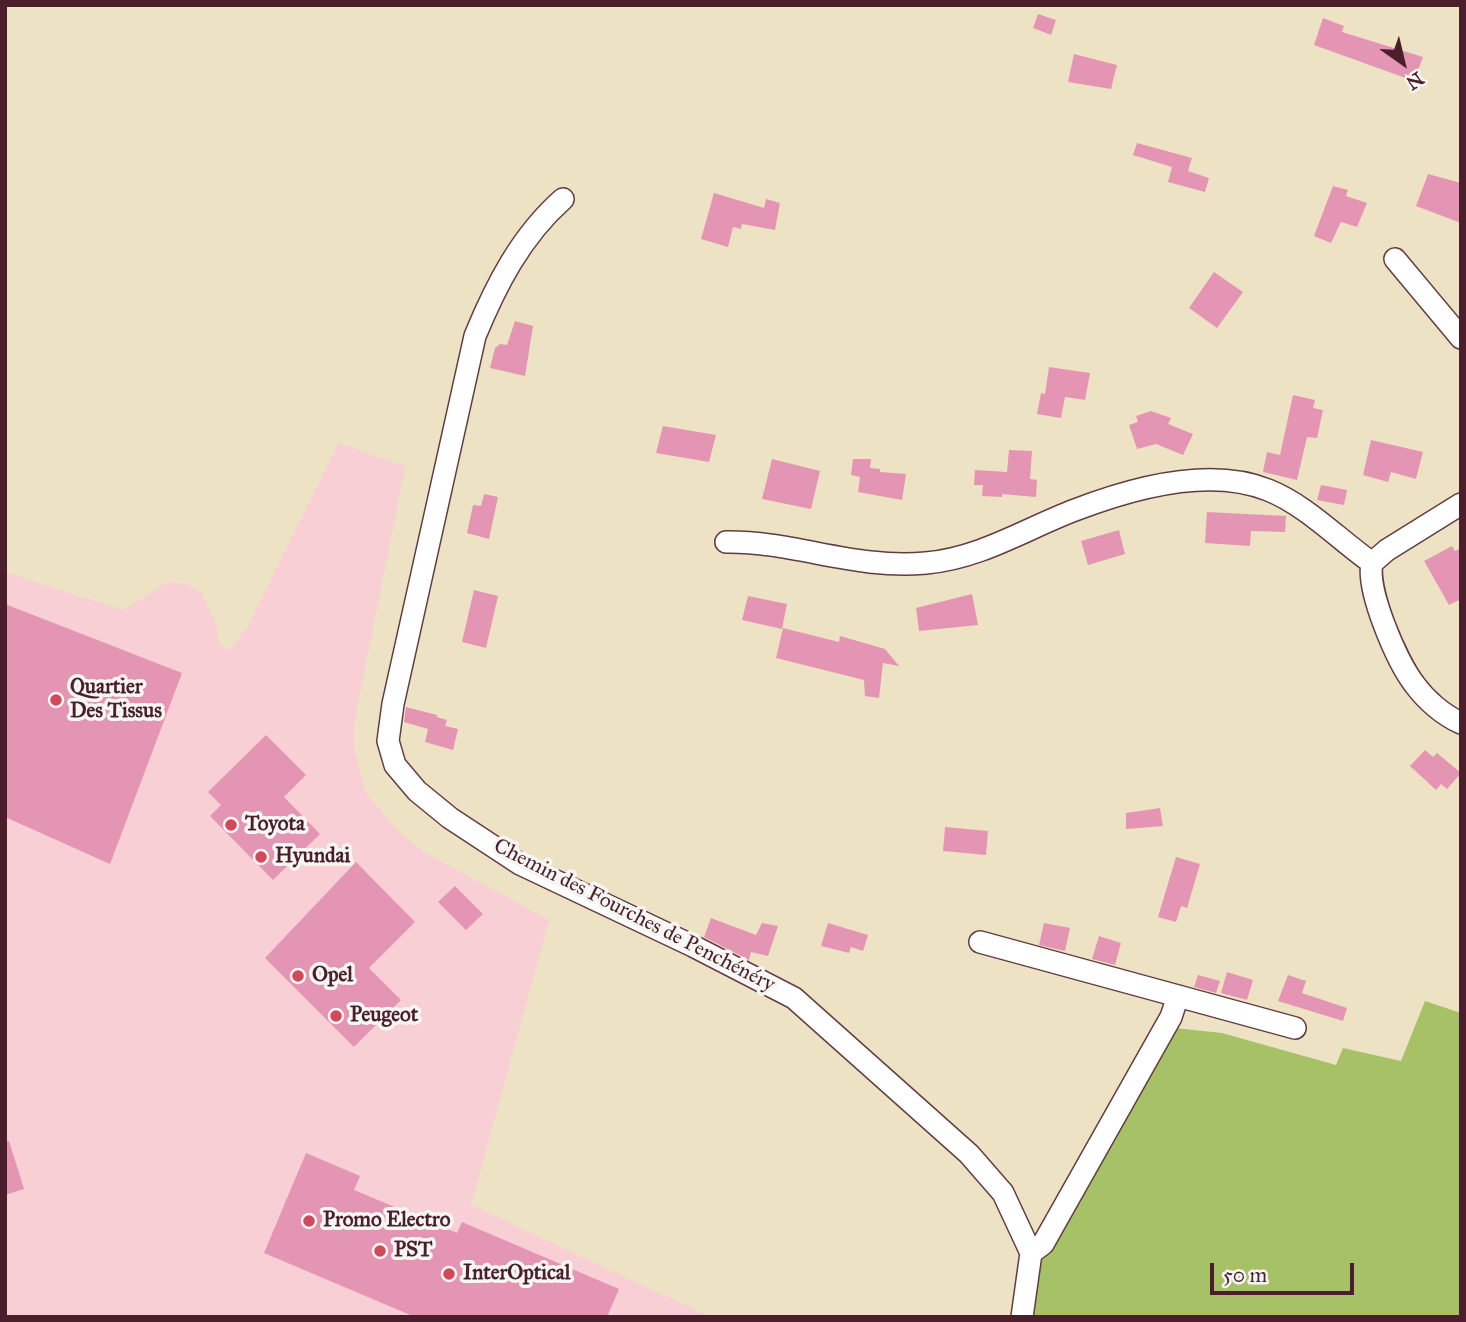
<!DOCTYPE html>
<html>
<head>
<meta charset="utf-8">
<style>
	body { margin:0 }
	#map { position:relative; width:1466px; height:1322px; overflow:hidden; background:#eee2c4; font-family:"IM FELL Great Primer",serif }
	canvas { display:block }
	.frame { position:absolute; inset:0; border:7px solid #4a1f2b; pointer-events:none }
	.north { position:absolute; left:1368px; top:28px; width:70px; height:70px; -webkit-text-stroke:5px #f6f6f2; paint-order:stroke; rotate:146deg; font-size:19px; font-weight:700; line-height:28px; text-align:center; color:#4a1f2b }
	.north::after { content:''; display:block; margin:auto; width:24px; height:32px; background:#4a1f2b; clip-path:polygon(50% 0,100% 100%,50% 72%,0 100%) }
	.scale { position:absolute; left:1210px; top:1263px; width:144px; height:32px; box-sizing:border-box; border:4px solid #4a1f2b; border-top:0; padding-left:9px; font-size:21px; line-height:24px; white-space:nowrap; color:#4a1f2b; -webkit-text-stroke:5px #f6f6f2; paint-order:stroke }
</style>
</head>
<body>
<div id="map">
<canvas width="1466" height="1322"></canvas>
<div class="frame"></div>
<div class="north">N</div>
<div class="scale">50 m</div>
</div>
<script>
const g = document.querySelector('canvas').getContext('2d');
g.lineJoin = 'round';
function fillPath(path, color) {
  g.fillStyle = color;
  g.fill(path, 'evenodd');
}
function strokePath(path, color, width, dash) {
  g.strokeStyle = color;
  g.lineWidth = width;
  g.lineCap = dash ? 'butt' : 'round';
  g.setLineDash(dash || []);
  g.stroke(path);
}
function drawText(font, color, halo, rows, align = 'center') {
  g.font = font + ' "IM FELL Great Primer",serif';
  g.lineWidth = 7;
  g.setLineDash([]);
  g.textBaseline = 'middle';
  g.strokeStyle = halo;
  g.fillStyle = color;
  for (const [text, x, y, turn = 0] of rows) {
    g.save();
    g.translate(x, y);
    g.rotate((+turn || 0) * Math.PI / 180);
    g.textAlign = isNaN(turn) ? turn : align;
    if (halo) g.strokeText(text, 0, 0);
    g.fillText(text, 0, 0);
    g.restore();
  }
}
fillPath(new Path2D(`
	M 339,443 L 405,467 L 354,724 L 354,748 L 366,793 L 395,828 L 424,852 L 549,920 L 471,1205 L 710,1317 L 5,1317 L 5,572 L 123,610 L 168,582 L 186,584 L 201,592 L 217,625 L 219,645 L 230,650 L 248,626 Z`), '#f7cfd5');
fillPath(new Path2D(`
	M 1425,1001 L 1461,1013 L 1461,1317 L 1032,1317 L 1039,1264 L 1175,1028 L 1222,1033 L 1336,1065 L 1343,1048 L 1401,1061 Z`), '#a7c167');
fillPath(new Path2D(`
	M 1038,14 L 1056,20 L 1051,35 L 1033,28 Z
	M 1323,18 L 1344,26 L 1342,32 L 1423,57 L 1414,81 L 1314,45 Z
	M 1074,54 L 1117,65 L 1111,89 L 1068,82 Z
	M 1137,143 L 1192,158 L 1188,171 L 1209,178 L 1205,192 L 1168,182 L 1172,167 L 1133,155 Z
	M 1428,174 L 1461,183 L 1461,223 L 1416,206 Z
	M 1333,186 L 1348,190 L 1346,196 L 1367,203 L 1357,227 L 1341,222 L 1331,243 L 1314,236 Z
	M 714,193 L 764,208 L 766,199 L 780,203 L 775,230 L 742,224 L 741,229 L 733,227 L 728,247 L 701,239 Z
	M 1214,272 L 1243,292 L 1217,328 L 1189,308 Z
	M 515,321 L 533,326 L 525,376 L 490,368 L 495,348 L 500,344 L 507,345 Z
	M 1049,367 L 1090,373 L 1085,400 L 1065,397 L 1061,418 L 1037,414 L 1041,393 L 1045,394 Z
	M 1293,395 L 1315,400 L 1313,408 L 1323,410 L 1317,438 L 1307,437 L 1297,480 L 1263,472 L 1267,452 L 1280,455 Z
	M 1151,411 L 1171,418 L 1168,424 L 1193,434 L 1183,455 L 1156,444 L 1137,449 L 1129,425 L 1138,422 L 1136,416 Z
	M 663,426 L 716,435 L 709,462 L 656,453 Z
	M 1371,440 L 1423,452 L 1416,479 L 1391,472 L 1388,482 L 1363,475 Z
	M 1009,450 L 1032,451 L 1030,479 L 1037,480 L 1036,497 L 1002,494 L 1002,497 L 982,496 L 983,485 L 974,485 L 975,470 L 1007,472 Z
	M 772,459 L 820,471 L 811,509 L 762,499 Z
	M 853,459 L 871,459 L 870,468 L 880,469 L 880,472 L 906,474 L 902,500 L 858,492 L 860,477 L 851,475 Z
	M 1321,485 L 1347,490 L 1344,505 L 1317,500 Z
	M 484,494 L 498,497 L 489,539 L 467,533 L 473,505 L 481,506 Z
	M 1207,512 L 1286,516 L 1285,532 L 1251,531 L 1250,546 L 1205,543 Z
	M 1119,530 L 1125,554 L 1088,565 L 1081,541 Z
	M 1452,546 L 1455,551 L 1461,548 L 1461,599 L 1449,605 L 1424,561 Z
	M 474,590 L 498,596 L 486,648 L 462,642 Z
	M 972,594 L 978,625 L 919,631 L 916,608 Z
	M 748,596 L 787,604 L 782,629 L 742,620 Z
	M 5,604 L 182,673 L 110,864 L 5,817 Z
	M 783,628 L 839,642 L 840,636 L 885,649 L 899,666 L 883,663 L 879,698 L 865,696 L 864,680 L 776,658 Z
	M 406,707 L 437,715 L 437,717 L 447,720 L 445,726 L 458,729 L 453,750 L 425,742 L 428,729 L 404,722 Z
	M 266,735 L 306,775 L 284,797 L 320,834 L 273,880 L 210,816 L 221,805 L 208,792 Z
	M 1425,750 L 1433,757 L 1437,753 L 1461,773 L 1447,789 L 1441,784 L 1436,790 L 1410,766 Z
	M 1160,808 L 1163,826 L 1126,829 L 1126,813 Z
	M 945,827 L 988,831 L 986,855 L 943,851 Z
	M 1176,857 L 1200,864 L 1187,908 L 1181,906 L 1176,922 L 1158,917 Z
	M 356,862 L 415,922 L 369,968 L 401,1000 L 354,1047 L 265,958 Z
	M 455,886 L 483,914 L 466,930 L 438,902 Z
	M 711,918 L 756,935 L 762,923 L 778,926 L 768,956 L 751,952 L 749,960 L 704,937 Z
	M 828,923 L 868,935 L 863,951 L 851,947 L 849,953 L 821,946 Z
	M 1044,923 L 1070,928 L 1065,951 L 1039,945 Z
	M 1099,936 L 1121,943 L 1115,965 L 1092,959 Z
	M 1227,972 L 1253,980 L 1247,1000 L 1221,993 Z
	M 1198,975 L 1220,981 L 1216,993 L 1194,987 Z
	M 1288,975 L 1306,981 L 1302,993 L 1347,1008 L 1343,1021 L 1278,1001 Z
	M 9,1141 L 24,1189 L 5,1195 L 5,1142 Z
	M 306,1153 L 360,1176 L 354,1190 L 457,1233 L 462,1222 L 619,1289 L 607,1317 L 415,1317 L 264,1253 Z`), '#e595b4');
const minor = new Path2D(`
	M 563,199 C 521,236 496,285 475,336 L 393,704 L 388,741 L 395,765 L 417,791 L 450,818 L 520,864 L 693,946 L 794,998 L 969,1154 L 1003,1193 L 1031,1253 L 1022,1317
	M 1395,259 L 1461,338
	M 726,542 C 793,541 857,570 926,563 C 981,558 1025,529 1075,510 C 1132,488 1209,466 1268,490 C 1306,505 1338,539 1372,563
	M 1372,563 C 1366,590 1397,662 1415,685 C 1426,700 1443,715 1461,723
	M 1372,563 L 1387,550 L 1461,504
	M 980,942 L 1295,1028
	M 1031,1253 L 1043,1244 L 1171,1017 L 1178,996`);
strokePath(minor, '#633c42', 24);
strokePath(minor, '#fff', 21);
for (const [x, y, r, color] of [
	[56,700,7,"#d1495b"],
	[231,825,7,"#d1495b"],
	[261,857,7,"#d1495b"],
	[298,976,7,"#d1495b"],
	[336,1016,7,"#d1495b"],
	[309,1221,7,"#d1495b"],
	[380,1251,7,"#d1495b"],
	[449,1274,7,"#d1495b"]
]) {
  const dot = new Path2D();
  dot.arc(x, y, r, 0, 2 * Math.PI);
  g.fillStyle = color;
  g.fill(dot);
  strokePath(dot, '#f6f6f2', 2.5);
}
drawText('bold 21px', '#4a1f2b', '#f6f6f2', [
	["Quartier",70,688],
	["Des Tissus",70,712],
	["Toyota",245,825],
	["Hyundai",275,857],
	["Opel",312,976],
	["Peugeot",350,1016],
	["Promo Electro",323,1221],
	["PST",394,1251],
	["InterOptical",463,1274]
], 'left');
drawText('21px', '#4a1f2b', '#f6f6f2', [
	["Chemin des Fourches de Penchénéry",634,916,27]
]);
</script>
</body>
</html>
